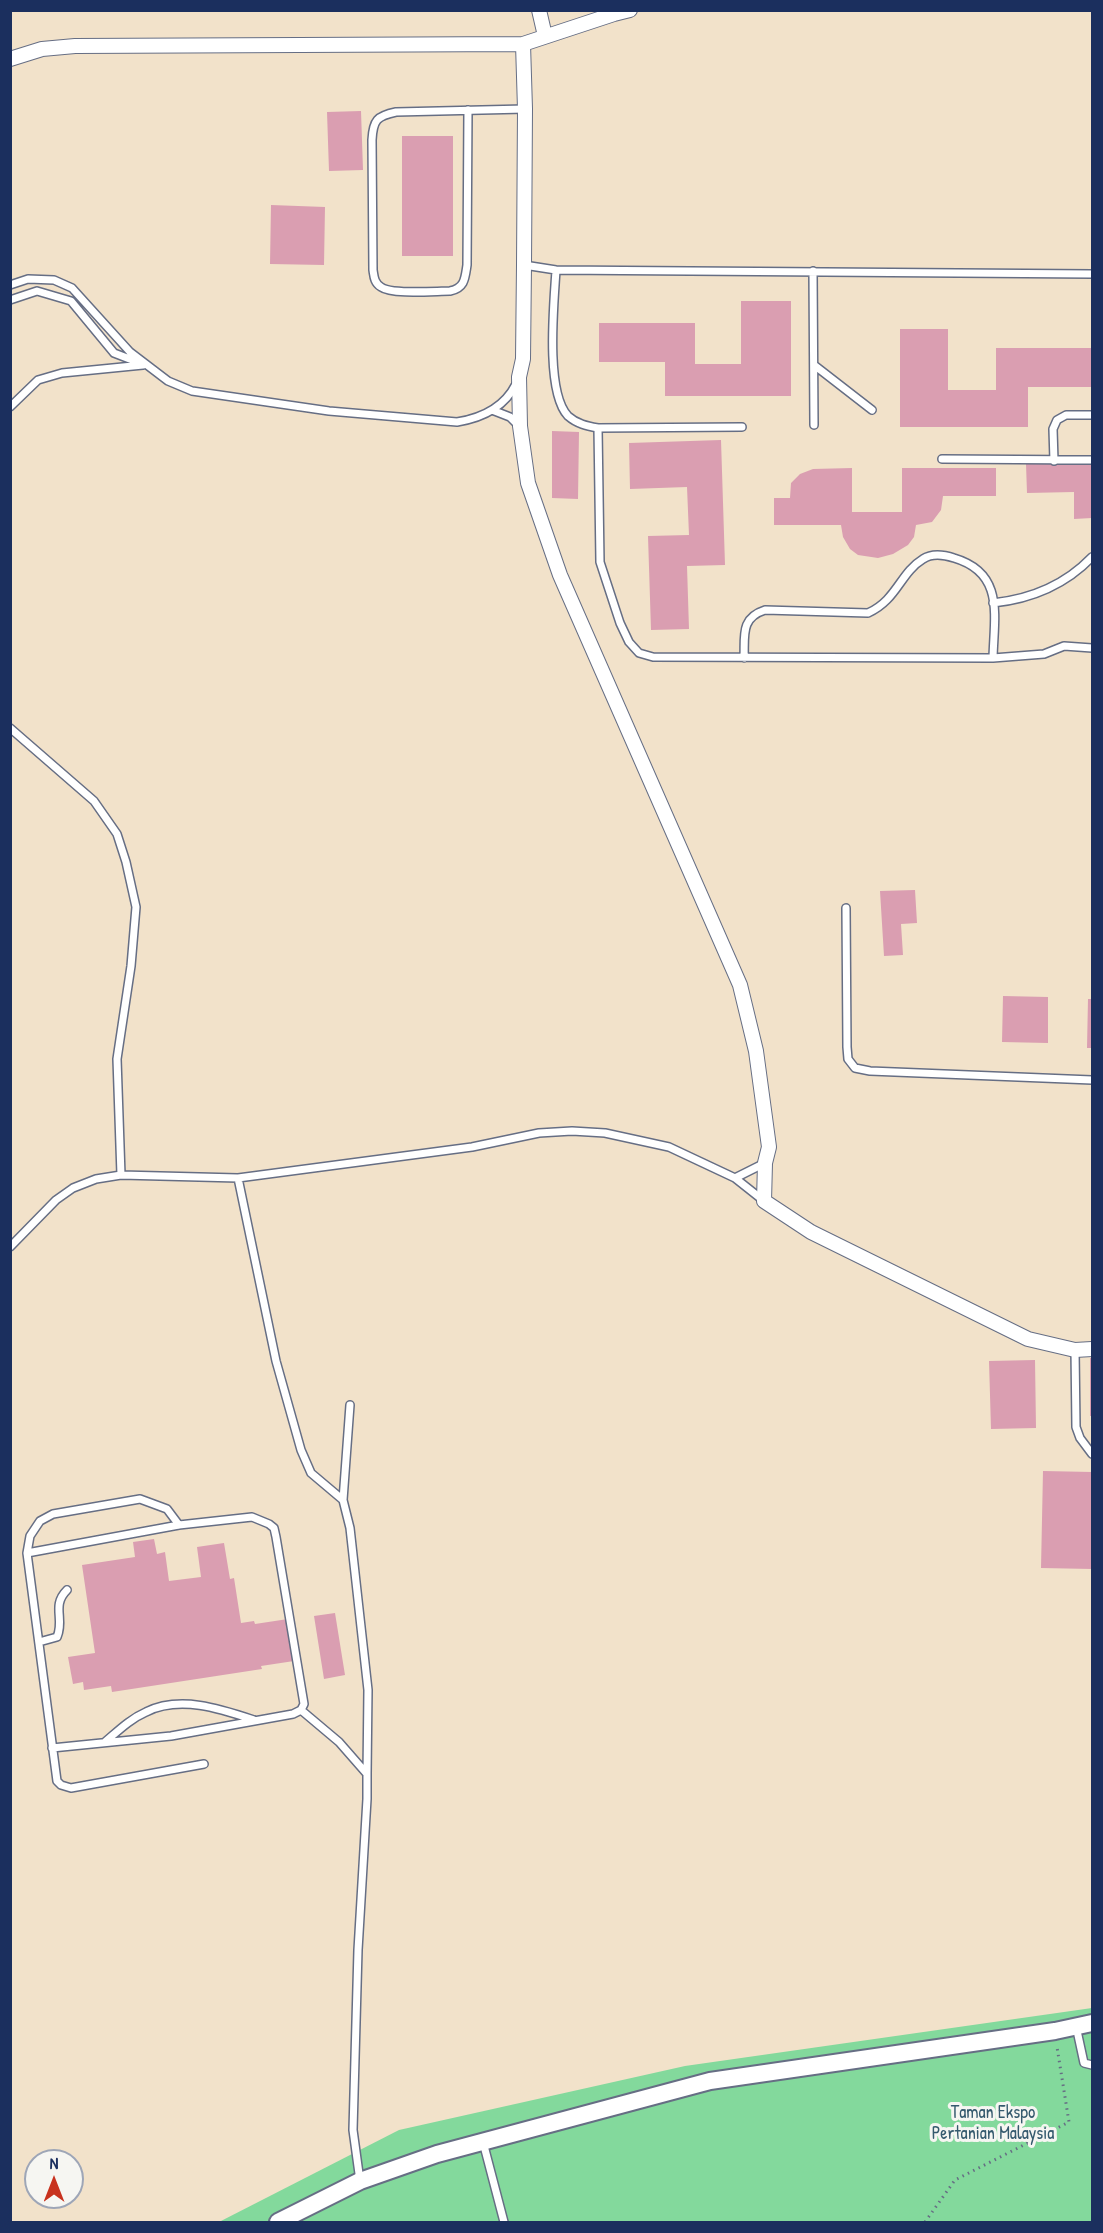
<!DOCTYPE html>
<html>
<head>
<meta charset="utf-8">
<style>
	body { margin:0 }
	#map { position:relative; width:1103px; height:2233px; overflow:hidden; background:#f2e2ca; font-family:"Patrick Hand",sans-serif }
	canvas { display:block }
	.frame { position:absolute; inset:0; border:12px solid #1b2f5e; pointer-events:none }
	.north { position:absolute; left:24px; top:2149px; width:60px; height:60px; box-sizing:border-box; background:#f6f6f2; border:2px solid #9ea6b7; border-radius:50%; rotate:0deg; font-size:16px; font-weight:700; line-height:24px; text-align:center; color:#1b2f5e }
	.north::after { content:''; display:block; margin:auto; width:21px; height:27px; background:#c8321e; clip-path:polygon(50% 0,100% 100%,50% 72%,0 100%) }
</style>
</head>
<body>
<div id="map">
<canvas width="1103" height="2233"></canvas>
<div class="frame"></div>
<div class="north">N</div>
</div>
<script>
const g = document.querySelector('canvas').getContext('2d');
g.lineJoin = 'round';
function fillPath(path, color) {
  g.fillStyle = color;
  g.fill(path, 'evenodd');
}
function strokePath(path, color, width, dash) {
  g.strokeStyle = color;
  g.lineWidth = width;
  g.lineCap = dash ? 'butt' : 'round';
  g.setLineDash(dash || []);
  g.stroke(path);
}
function drawText(font, color, halo, rows, align = 'center') {
  g.font = font + ' "Patrick Hand",sans-serif';
  g.lineWidth = 6;
  g.setLineDash([]);
  g.textBaseline = 'middle';
  g.strokeStyle = halo;
  g.fillStyle = color;
  for (const [text, x, y, turn = 0] of rows) {
    g.save();
    g.translate(x, y);
    g.rotate((+turn || 0) * Math.PI / 180);
    g.textAlign = isNaN(turn) ? turn : align;
    if (halo) g.strokeText(text, 0, 0);
    g.fillText(text, 0, 0);
    g.restore();
  }
}
fillPath(new Path2D(`
	M 1092,2008 L 1092,2222 L 219,2222 L 399,2130 L 685,2066 Z`), '#83d99c');
fillPath(new Path2D(`
	M 361,111 L 363,170 L 329,171 L 327,112 Z
	M 402,136 L 453,136 L 453,256 L 402,256 Z
	M 271,205 L 325,207 L 324,265 L 270,264 Z
	M 741,301 L 791,301 L 791,396 L 665,396 L 665,362 L 599,362 L 599,323 L 695,323 L 695,364 L 741,364 Z
	M 900,329 L 948,329 L 948,390 L 996,390 L 996,348 L 1092,348 L 1092,387 L 1028,387 L 1028,427 L 900,427 Z
	M 552,431 L 579,432 L 578,499 L 552,498 Z
	M 721,440 L 725,565 L 687,566 L 689,629 L 651,630 L 648,536 L 689,535 L 687,487 L 630,489 L 629,443 Z
	M 1026,464 L 1092,464 L 1092,518 L 1074,519 L 1074,492 L 1027,493 Z
	M 852,468 L 852,512 L 902,512 L 902,468 L 996,468 L 996,496 L 943,496 L 941,510 L 932,522 L 916,525 L 914,537 L 908,545 L 893,554 L 878,558 L 858,555 L 850,549 L 843,537 L 841,525 L 774,525 L 774,498 L 790,498 L 791,483 L 800,474 L 813,469 Z
	M 915,890 L 917,923 L 901,924 L 903,955 L 884,956 L 880,891 Z
	M 1003,996 L 1048,997 L 1048,1043 L 1002,1042 Z
	M 1088,999 L 1092,999 L 1092,1048 L 1087,1048 Z
	M 1090,1358 L 1092,1358 L 1092,1416 L 1090,1416 Z
	M 1035,1360 L 1036,1428 L 991,1429 L 989,1361 Z
	M 1043,1471 L 1092,1472 L 1092,1569 L 1041,1568 Z
	M 154,1539 L 157,1554 L 165,1552 L 169,1581 L 201,1577 L 197,1547 L 224,1543 L 230,1579 L 234,1578 L 241,1623 L 254,1621 L 255,1624 L 288,1619 L 294,1661 L 261,1666 L 262,1669 L 112,1692 L 111,1686 L 84,1690 L 83,1682 L 73,1684 L 68,1657 L 95,1653 L 82,1565 L 135,1557 L 133,1542 Z
	M 335,1613 L 345,1675 L 324,1679 L 314,1616 Z`), '#da9eb1');
const service = new Path2D(`
	M 468,110 L 467,265 C 465,278 465,288 450,291 C 435,291 392,295 381,287 C 374,283 374,276 373,270 L 372,140 C 373,120 377,116 396,112 L 525,109
	M 524,265 L 556,270 L 1092,274
	M 556,270 C 554,303 545,392 568,416 C 577,424 587,426 598,428 L 742,427
	M 813,271 L 814,425
	M 10,285 L 28,279 L 54,280 L 72,288 L 130,352 L 168,381 L 192,391 L 329,411 L 457,422 C 482,418 504,408 516,384
	M 10,300 L 37,291 L 71,301 L 114,353 L 140,363
	M 814,365 L 872,410
	M 10,407 L 38,380 L 62,373 L 143,365
	M 492,410 L 510,417 L 518,425
	M 598,428 L 600,562 L 620,623 L 629,642 L 639,653 L 653,657 L 993,658 L 1044,654 L 1064,646 L 1092,648
	M 942,459 L 1092,460
	M 1054,461 L 1053,429 L 1057,420 L 1066,415 L 1092,415
	M 993,603 C 1031,599 1066,584 1092,557
	M 744,658 C 745,636 740,618 765,610 L 868,613 C 897,600 900,573 923,559 C 932,553 945,555 954,558 C 1005,573 994,616 993,658
	M 10,728 L 94,801 L 117,834 L 126,862 L 136,907 L 131,966 L 117,1059 L 121,1175
	M 846,908 L 847,1047 L 848,1059 L 855,1068 L 870,1071 L 1092,1080
	M 238,1178 L 276,1361 L 301,1450 L 311,1473 L 343,1500 L 350,1528 L 368,1690 L 367,1774
	M 735,1178 L 765,1163
	M 10,1247 L 56,1200 L 73,1188 L 96,1179 L 121,1175 L 238,1178 L 472,1147 L 539,1133 L 572,1131 L 605,1133 L 669,1147 L 735,1178 L 764,1201
	M 1075,1350 L 1076,1427 L 1080,1438 L 1092,1454
	M 343,1500 L 350,1405
	M 27,1553 L 30,1536 L 40,1521 L 53,1514 L 140,1499 L 167,1509 L 179,1525
	M 39,1642 L 57,1637 C 65,1619 51,1606 67,1590
	M 105,1742 C 118,1731 130,1719 146,1712 C 180,1695 221,1709 254,1720
	M 52,1748 L 171,1736 L 293,1714 L 301,1710 L 339,1742 L 367,1774 L 367,1799 L 358,1950 L 353,2130 L 360,2181
	M 204,1764 L 71,1788 L 61,1785 L 57,1781 L 27,1553 L 179,1525 L 252,1517 L 269,1524 L 274,1528 L 276,1537 L 304,1704 L 301,1710
	M 1076,2026 L 1084,2063 L 1092,2065
	M 483,2142 L 504,2222`);
const minor = new Path2D(`
	M 539,10 L 545,36
	M 523,44 L 525,109 L 524,265 L 523,359 L 519,377 L 520,426 L 528,483 L 560,575 L 740,985 L 756,1051 L 769,1147 L 765,1163 L 764,1201 L 811,1232 L 1028,1339 L 1075,1350 L 1092,1349
	M 10,59 L 42,49 L 75,46 L 523,44 L 614,14 L 630,10`);
const tertiary = new Path2D(`
	M 278,2222 L 360,2181 L 437,2154 L 710,2081 L 1055,2031 L 1092,2023`);
strokePath(service, '#666e84', 10);
strokePath(minor, '#666e84', 16);
strokePath(tertiary, '#666e84', 20);
strokePath(new Path2D(`
	M 925,2222 L 955,2180 L 1069,2122 L 1057,2047`), '#666e84', 3, [1.5, 4.5]);
strokePath(service, '#fff', 7);
strokePath(minor, '#fff', 14);
strokePath(tertiary, '#fff', 16);
drawText('18px', '#355a6e', '#f6f6f2', [
	["Taman Ekspo",993,2113],
	["Pertanian Malaysia",993,2134]
]);
</script>
</body>
</html>
